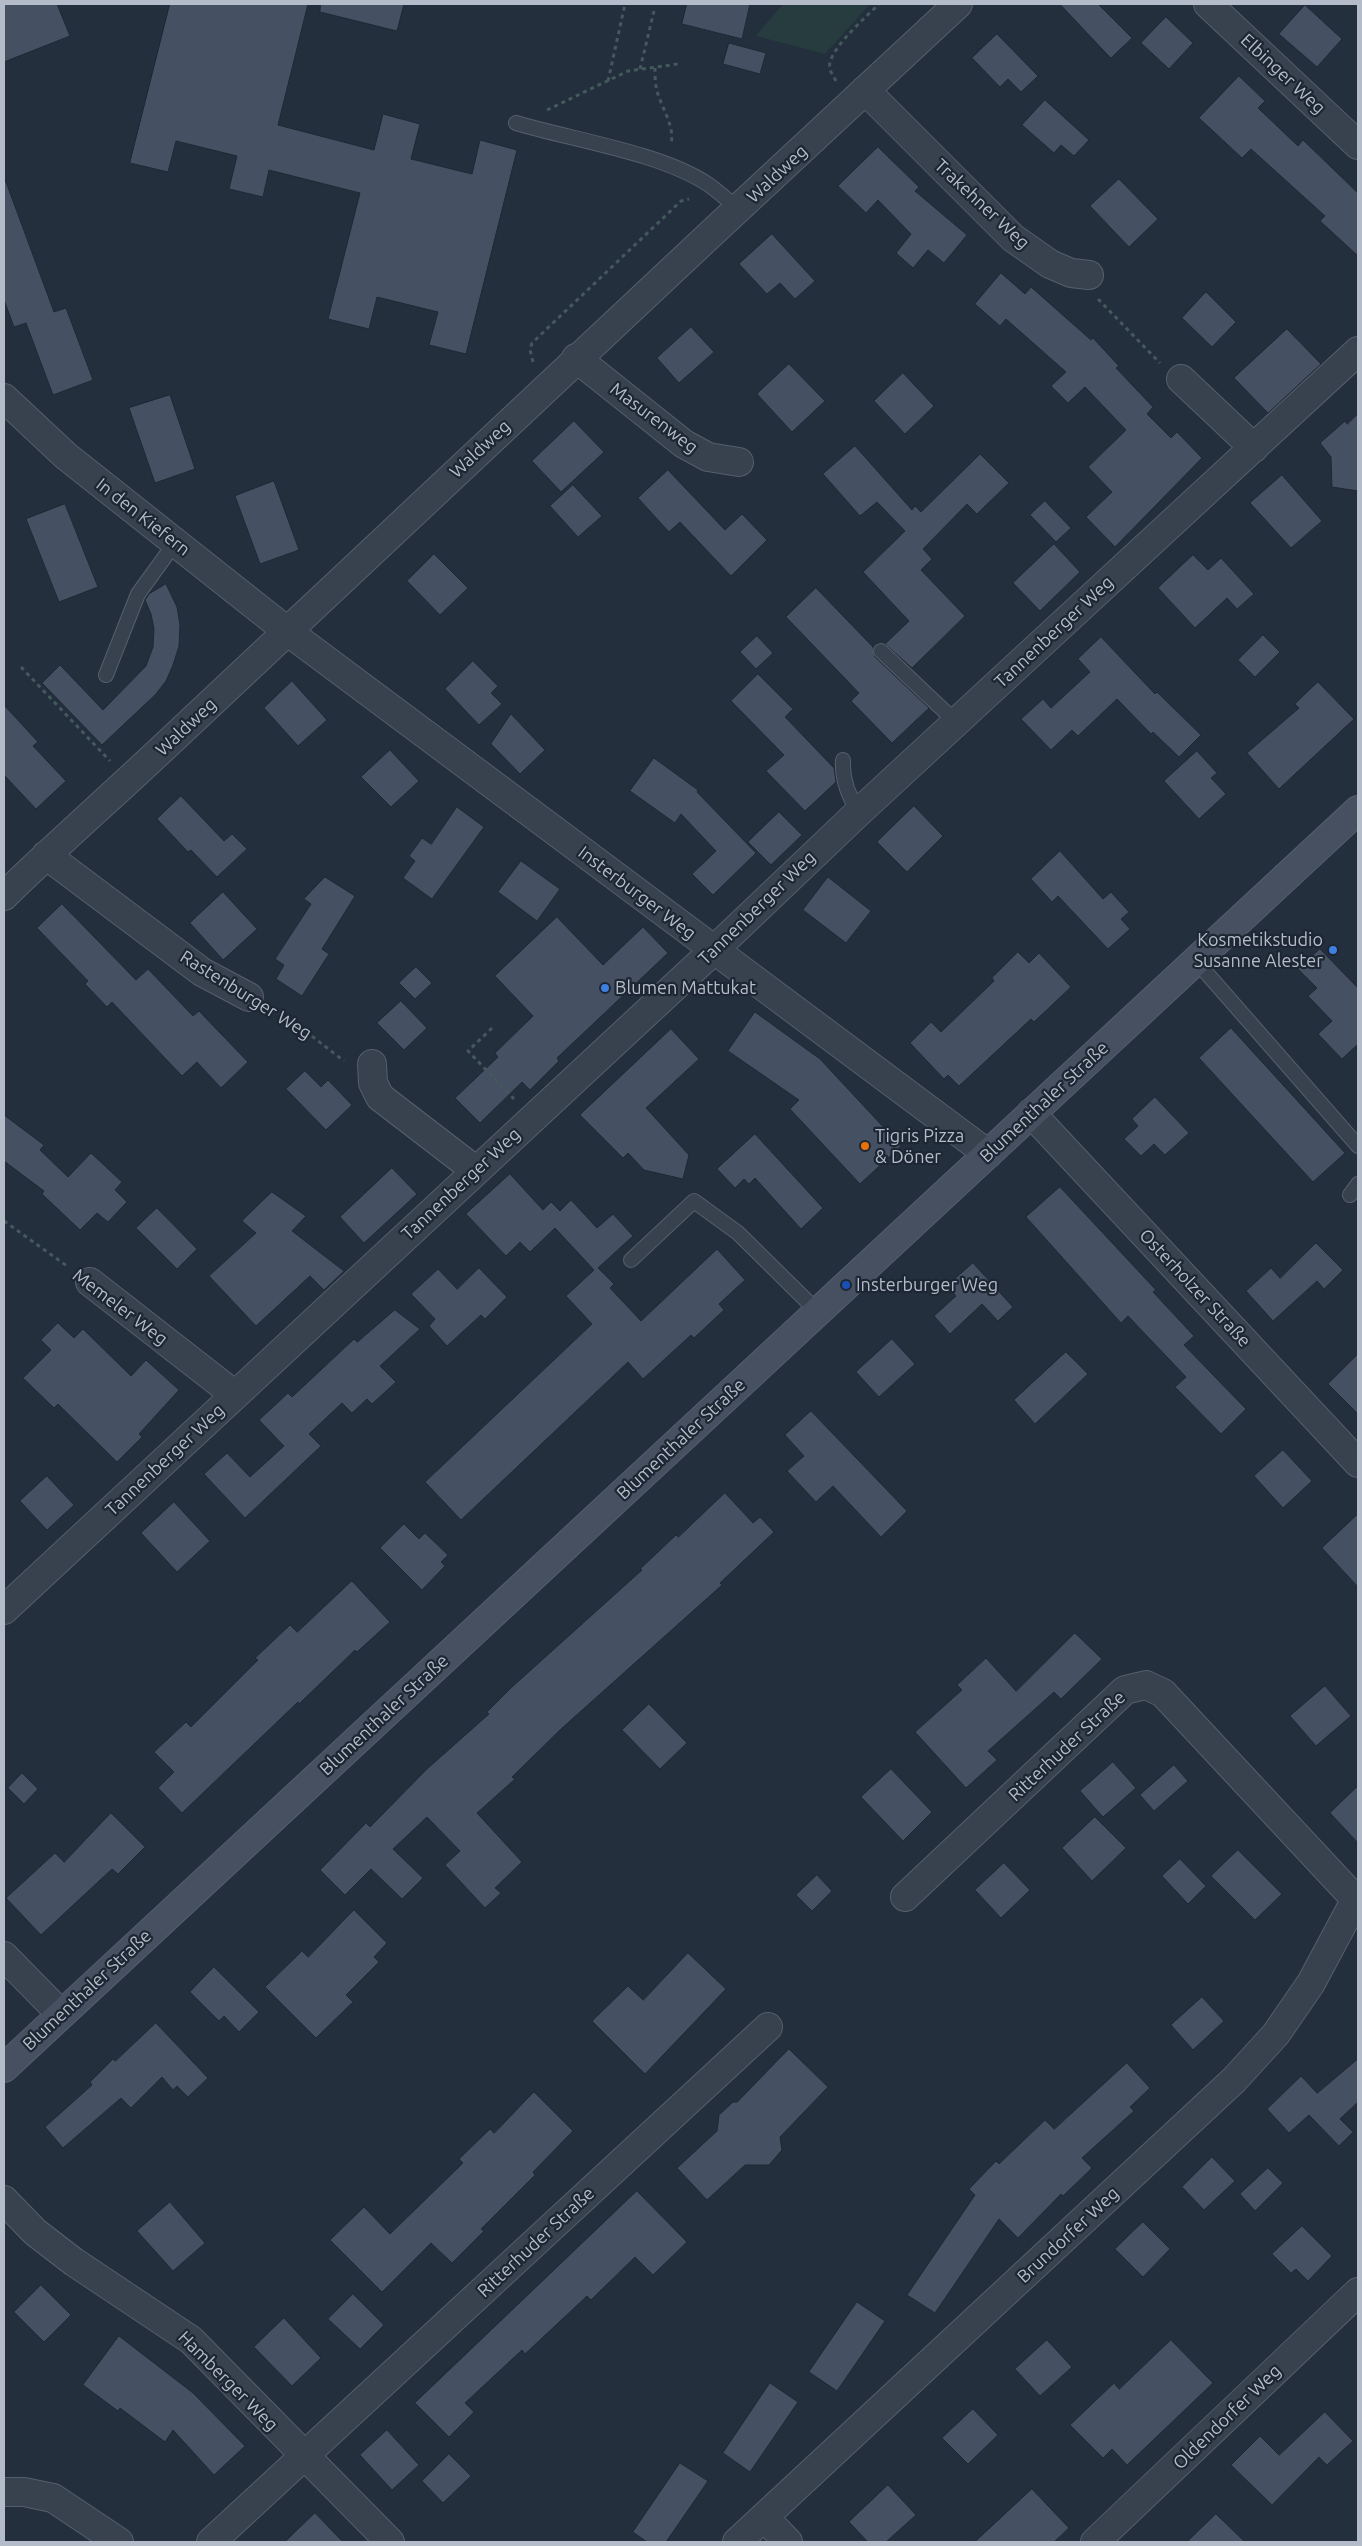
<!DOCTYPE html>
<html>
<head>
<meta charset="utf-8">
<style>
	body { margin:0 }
	#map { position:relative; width:1362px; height:2546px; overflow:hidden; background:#242f3e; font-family:Ubuntu,sans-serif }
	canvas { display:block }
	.frame { position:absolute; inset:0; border:5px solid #b4bcc9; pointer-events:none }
</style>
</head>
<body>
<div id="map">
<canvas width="1362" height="2546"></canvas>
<div class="frame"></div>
</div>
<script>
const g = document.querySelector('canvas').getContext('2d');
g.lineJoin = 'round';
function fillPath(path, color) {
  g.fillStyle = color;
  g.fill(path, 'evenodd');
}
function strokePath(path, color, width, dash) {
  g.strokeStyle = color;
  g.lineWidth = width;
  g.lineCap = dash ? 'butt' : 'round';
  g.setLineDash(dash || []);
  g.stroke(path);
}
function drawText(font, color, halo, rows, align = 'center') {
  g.font = font + ' Ubuntu,sans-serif';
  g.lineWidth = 4.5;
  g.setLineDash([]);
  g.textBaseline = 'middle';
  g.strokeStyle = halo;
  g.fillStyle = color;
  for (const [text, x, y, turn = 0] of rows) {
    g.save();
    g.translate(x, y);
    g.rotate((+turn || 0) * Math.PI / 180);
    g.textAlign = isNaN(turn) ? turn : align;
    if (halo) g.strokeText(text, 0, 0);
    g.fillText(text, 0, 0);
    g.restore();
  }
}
fillPath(new Path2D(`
	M 783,4 L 870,4 L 825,54 L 756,36 Z`), '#263c3f');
const building = new Path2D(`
	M 4,4 L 57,4 L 70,36 L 4,62 Z
	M 170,4 L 308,4 L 278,125 L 374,150 L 383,114 L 420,124 L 411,159 L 472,174 L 480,140 L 517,150 L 466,354 L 429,345 L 438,312 L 377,297 L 369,329 L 328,319 L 360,193 L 269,170 L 263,197 L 229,189 L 237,156 L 176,141 L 168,172 L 130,163 Z
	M 321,4 L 404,4 L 397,31 L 320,12 Z
	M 687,4 L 750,4 L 742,39 L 682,24 Z
	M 1060,4 L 1098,4 L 1132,38 L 1111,58 Z
	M 1305,5 L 1342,39 L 1317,67 L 1279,34 Z
	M 1166,17 L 1193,43 L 1169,69 L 1141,43 Z
	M 997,34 L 1038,76 L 1021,92 L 1008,79 L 1000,87 L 972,58 Z
	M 729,43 L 766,53 L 760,74 L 723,64 Z
	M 1239,76 L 1265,101 L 1258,108 L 1298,146 L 1303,140 L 1358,193 L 1358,256 L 1320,221 L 1325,216 L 1251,149 L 1242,158 L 1199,118 Z
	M 1045,100 L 1089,140 L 1074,156 L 1061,145 L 1054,153 L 1022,125 Z
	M 878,147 L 919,187 L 915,191 L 967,235 L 944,263 L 928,250 L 913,268 L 896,253 L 911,234 L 878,200 L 866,213 L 838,186 Z
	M 1119,179 L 1158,219 L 1129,247 L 1090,206 Z
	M 4,182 L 6,182 L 54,312 L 66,308 L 93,380 L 53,395 L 26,323 L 14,327 L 4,300 Z
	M 772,234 L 815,281 L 795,299 L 780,283 L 767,294 L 739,264 Z
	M 1001,273 L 1025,294 L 1031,287 L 1091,340 L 1093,338 L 1119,366 L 1116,368 L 1153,407 L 1147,414 L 1171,438 L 1177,432 L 1202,458 L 1115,547 L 1086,517 L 1112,492 L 1088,467 L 1126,430 L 1085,387 L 1068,403 L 1051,386 L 1066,372 L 1006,319 L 1000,326 L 975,304 Z
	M 1206,292 L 1236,322 L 1212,347 L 1182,318 Z
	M 691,327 L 714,352 L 679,383 L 657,358 Z
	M 1287,329 L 1321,364 L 1268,413 L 1234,378 Z
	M 789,364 L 825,401 L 792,432 L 757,394 Z
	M 903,373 L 934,406 L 905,434 L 874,401 Z
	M 170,395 L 195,469 L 155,483 L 129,408 Z
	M 1358,414 L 1358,491 L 1332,487 L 1331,457 L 1320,443 L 1345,421 L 1347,424 Z
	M 574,421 L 604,452 L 561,492 L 532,461 Z
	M 855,446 L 912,510 L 915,506 L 921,512 L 980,454 L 1009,483 L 977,514 L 967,504 L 923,549 L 932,559 L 921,570 L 965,616 L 912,668 L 885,644 L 909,621 L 863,572 L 905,531 L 877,502 L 860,516 L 823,474 Z
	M 668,470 L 725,530 L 742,514 L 767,540 L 731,576 L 680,522 L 669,532 L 638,498 Z
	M 1282,475 L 1322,521 L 1291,548 L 1250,503 Z
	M 274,481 L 299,550 L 260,564 L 235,496 Z
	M 573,485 L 602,516 L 578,537 L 550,506 Z
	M 1045,501 L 1071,528 L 1056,542 L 1030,515 Z
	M 65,504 L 98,587 L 59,602 L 26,519 Z
	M 1054,544 L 1080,572 L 1040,611 L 1013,583 Z
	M 434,554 L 468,588 L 440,615 L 407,581 Z
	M 1193,555 L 1208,570 L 1221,558 L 1254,594 L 1237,609 L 1227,598 L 1195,628 L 1158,588 Z
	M 166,584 L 177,607 L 180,625 L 179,646 L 173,665 L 166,681 L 156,694 L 102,745 L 42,683 L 60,665 L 103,710 L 146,666 L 153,647 L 154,629 L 151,614 L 145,600 L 149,594 Z
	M 816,588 L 873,647 L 875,657 L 929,708 L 892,743 L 851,701 L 859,693 L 786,617 Z
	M 1263,635 L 1280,652 L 1255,677 L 1238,660 Z
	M 757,636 L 773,653 L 756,669 L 740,652 Z
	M 1101,637 L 1155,694 L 1157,692 L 1201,735 L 1179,757 L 1153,732 L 1151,734 L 1117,699 L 1078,736 L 1072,730 L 1051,750 L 1021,719 L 1043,699 L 1051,708 L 1090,672 L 1078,659 Z
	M 473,661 L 498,686 L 491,693 L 502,704 L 479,725 L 445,689 Z
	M 758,674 L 793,709 L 785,717 L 834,768 L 836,782 L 805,811 L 766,771 L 784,755 L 731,701 Z
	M 292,681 L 327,720 L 298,746 L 264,708 Z
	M 1318,682 L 1354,719 L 1279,789 L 1247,753 L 1299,708 L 1295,704 Z
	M 4,705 L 38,742 L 33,746 L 66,781 L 36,809 L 4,775 Z
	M 511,714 L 545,750 L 520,774 L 491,744 Z
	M 390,750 L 419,781 L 391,807 L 361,777 Z
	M 1197,751 L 1217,773 L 1211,778 L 1226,794 L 1199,819 L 1164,781 Z
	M 654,758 L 698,790 L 697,792 L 756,853 L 713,895 L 692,874 L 716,851 L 681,814 L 675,823 L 630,791 Z
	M 181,796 L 224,841 L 232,834 L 247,849 L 217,877 L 191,850 L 188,852 L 157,819 Z
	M 914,806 L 943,836 L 907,872 L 877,842 Z
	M 457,807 L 484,827 L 432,899 L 403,878 L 415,861 L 409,856 L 422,838 L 431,844 Z
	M 779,812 L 802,835 L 771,865 L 748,842 Z
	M 1060,851 L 1103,899 L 1111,892 L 1129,912 L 1121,919 L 1130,929 L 1108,949 L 1058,896 L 1052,902 L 1031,879 Z
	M 521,861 L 560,889 L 537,921 L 498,892 Z
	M 325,877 L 355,896 L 322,949 L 329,954 L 302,996 L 276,979 L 284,965 L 275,959 L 311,904 L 304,899 Z
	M 828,877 L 871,911 L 846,943 L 803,910 Z
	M 223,892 L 257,929 L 223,960 L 190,923 Z
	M 62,904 L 136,980 L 148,969 L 193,1016 L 199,1011 L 248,1062 L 221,1088 L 197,1062 L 182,1076 L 112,1002 L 107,1007 L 85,984 L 88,981 L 37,928 Z
	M 557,917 L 603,965 L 643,927 L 668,953 L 557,1058 L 559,1061 L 530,1090 L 522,1082 L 480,1123 L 455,1098 L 498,1057 L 495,1053 L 533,1016 L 495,976 Z
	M 1320,949 L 1358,988 L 1358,1044 L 1342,1059 L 1318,1034 L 1332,1021 L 1308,996 L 1317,988 L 1298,969 Z
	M 1018,952 L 1029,963 L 1039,953 L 1071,987 L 1034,1022 L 1031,1019 L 959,1086 L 948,1075 L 944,1079 L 910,1043 L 931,1022 L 941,1032 L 994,981 L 992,978 Z
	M 416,967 L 432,983 L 415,999 L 399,983 Z
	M 401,1001 L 427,1028 L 404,1050 L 377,1023 Z
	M 755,1012 L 820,1059 L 901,1146 L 860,1184 L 790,1109 L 799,1100 L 728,1051 Z
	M 1231,1028 L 1345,1153 L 1313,1182 L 1199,1058 Z
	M 671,1029 L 699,1059 L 646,1108 L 689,1155 L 683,1179 L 644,1170 L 628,1153 L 623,1158 L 580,1115 Z
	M 305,1071 L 321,1087 L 328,1080 L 352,1105 L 326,1130 L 286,1089 Z
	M 1155,1097 L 1189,1133 L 1165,1155 L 1154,1144 L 1141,1156 L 1124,1139 L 1138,1126 L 1132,1119 Z
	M 4,1115 L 44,1145 L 40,1150 L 68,1177 L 91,1153 L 122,1182 L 115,1190 L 127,1202 L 108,1222 L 97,1213 L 80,1230 L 42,1194 L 44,1191 L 4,1161 Z
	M 755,1134 L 823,1208 L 801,1229 L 755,1178 L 749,1184 L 744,1179 L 735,1188 L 717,1169 Z
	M 392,1168 L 417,1194 L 364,1243 L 340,1217 Z
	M 510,1174 L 543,1210 L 551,1202 L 560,1211 L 571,1200 L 597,1228 L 613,1214 L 633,1236 L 598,1268 L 614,1284 L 610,1288 L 641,1321 L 717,1249 L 745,1280 L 719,1304 L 724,1310 L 694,1338 L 691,1335 L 643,1379 L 628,1362 L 461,1520 L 425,1482 L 592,1324 L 566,1296 L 594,1270 L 555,1228 L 530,1252 L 520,1242 L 506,1256 L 466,1214 Z
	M 1060,1187 L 1156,1290 L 1153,1292 L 1194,1336 L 1184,1345 L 1246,1409 L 1221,1434 L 1175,1387 L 1186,1377 L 1128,1316 L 1121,1323 L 1026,1217 Z
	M 272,1192 L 306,1216 L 292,1231 L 344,1271 L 324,1290 L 310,1276 L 256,1326 L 209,1276 L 256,1233 L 242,1221 Z
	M 157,1208 L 197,1249 L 177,1269 L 136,1228 Z
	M 1316,1243 L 1343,1270 L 1324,1289 L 1317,1281 L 1273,1321 L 1246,1291 L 1271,1268 L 1280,1278 Z
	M 973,1263 L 1013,1307 L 998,1321 L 982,1304 L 950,1334 L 934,1316 L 956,1296 L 947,1286 Z
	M 479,1268 L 507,1297 L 485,1319 L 481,1315 L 447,1346 L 429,1326 L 435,1319 L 411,1294 L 438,1269 L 457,1289 Z
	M 395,1310 L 420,1329 L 380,1366 L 396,1382 L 372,1404 L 367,1399 L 352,1413 L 342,1403 L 309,1434 L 321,1446 L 245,1518 L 204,1474 L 227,1453 L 250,1477 L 284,1446 L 259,1420 L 288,1393 L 292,1397 L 354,1339 L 357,1342 Z
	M 58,1323 L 74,1338 L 83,1329 L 131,1376 L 146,1360 L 179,1390 L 139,1434 L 142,1437 L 117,1462 L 58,1404 L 54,1408 L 23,1378 L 51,1350 L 41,1340 Z
	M 892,1339 L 915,1364 L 879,1397 L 856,1372 Z
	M 1066,1352 L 1088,1374 L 1035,1424 L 1014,1400 Z
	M 1358,1354 L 1358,1414 L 1328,1384 Z
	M 811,1411 L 907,1511 L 881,1537 L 833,1486 L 816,1502 L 787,1471 L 804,1456 L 785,1435 Z
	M 1283,1450 L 1312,1481 L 1283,1508 L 1254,1476 Z
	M 47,1476 L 74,1505 L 47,1530 L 20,1501 Z
	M 725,1493 L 753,1523 L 760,1517 L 774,1532 L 720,1583 L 722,1585 L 561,1729 L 512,1777 L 515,1779 L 477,1813 L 522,1862 L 495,1888 L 501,1893 L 485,1908 L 445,1865 L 460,1851 L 427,1817 L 393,1849 L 423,1878 L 402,1899 L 371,1869 L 345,1895 L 320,1870 L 366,1823 L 370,1827 L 427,1769 L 489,1714 L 487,1712 L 512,1687 L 642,1570 L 640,1569 L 676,1535 L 678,1537 Z
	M 174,1502 L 210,1541 L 177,1572 L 141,1533 Z
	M 1358,1514 L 1358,1587 L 1322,1548 Z
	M 404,1524 L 419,1539 L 425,1533 L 448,1555 L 441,1562 L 445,1566 L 422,1590 L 380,1548 Z
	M 352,1581 L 390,1622 L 357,1652 L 355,1650 L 299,1704 L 298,1702 L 182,1813 L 158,1788 L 174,1772 L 154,1752 L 186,1722 L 191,1727 L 258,1660 L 255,1658 L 290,1625 L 297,1632 Z
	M 1075,1633 L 1102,1659 L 1061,1699 L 1054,1692 L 988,1751 L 997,1760 L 966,1788 L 915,1732 L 962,1690 L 957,1685 L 986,1658 L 1016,1691 Z
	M 1325,1686 L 1351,1716 L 1316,1746 L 1290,1716 Z
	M 649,1704 L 687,1743 L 660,1769 L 622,1730 Z
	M 1113,1762 L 1136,1788 L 1103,1817 L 1080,1791 Z
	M 1174,1765 L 1188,1781 L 1154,1811 L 1140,1795 Z
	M 891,1769 L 932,1812 L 903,1841 L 861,1797 Z
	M 22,1773 L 38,1789 L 24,1804 L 8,1788 Z
	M 1358,1786 L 1358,1843 L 1330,1813 Z
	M 111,1813 L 145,1847 L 118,1874 L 112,1869 L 41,1935 L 6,1898 L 55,1853 L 64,1862 Z
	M 1095,1817 L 1126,1848 L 1092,1881 L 1062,1848 Z
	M 1238,1850 L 1282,1894 L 1255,1920 L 1211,1876 Z
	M 1180,1859 L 1206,1886 L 1188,1904 L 1162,1876 Z
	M 1004,1863 L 1030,1890 L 1001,1918 L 975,1890 Z
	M 817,1875 L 832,1891 L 812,1911 L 796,1895 Z
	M 354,1910 L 387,1943 L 374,1957 L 379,1962 L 346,1995 L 353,2002 L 316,2038 L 265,1987 L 302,1951 L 308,1957 Z
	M 688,1953 L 726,1989 L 645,2074 L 592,2021 L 628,1986 L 643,2000 Z
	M 214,1967 L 259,2012 L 239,2032 L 224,2016 L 219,2021 L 190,1992 Z
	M 1202,1997 L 1224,2021 L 1193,2050 L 1171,2025 Z
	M 156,2023 L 208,2078 L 188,2097 L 177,2086 L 173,2090 L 162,2077 L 131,2108 L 121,2098 L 63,2148 L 45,2127 L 92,2085 L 90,2082 L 113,2059 L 115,2061 Z
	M 789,2049 L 828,2087 L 780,2137 L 782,2150 L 769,2165 L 745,2165 L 707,2200 L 677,2168 L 717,2131 L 719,2115 L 733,2102 L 737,2102 Z
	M 1358,2059 L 1358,2102 L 1340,2119 L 1353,2132 L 1339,2146 L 1309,2115 L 1289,2133 L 1267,2109 L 1301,2076 L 1317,2093 Z
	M 1127,2063 L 1150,2088 L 1130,2107 L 1134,2111 L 1082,2158 L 1092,2168 L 1063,2196 L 1061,2194 L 1018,2238 L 999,2219 L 935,2313 L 907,2295 L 975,2195 L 969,2189 L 996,2161 L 999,2164 L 1045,2120 L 1054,2129 Z
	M 534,2092 L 573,2131 L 533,2172 L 535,2175 L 481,2229 L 484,2231 L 452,2263 L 431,2243 L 382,2292 L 330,2240 L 364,2207 L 390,2234 L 463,2163 L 459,2159 L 490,2129 L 494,2133 Z
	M 1212,2157 L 1235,2181 L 1204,2210 L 1182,2187 Z
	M 1268,2168 L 1283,2183 L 1255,2211 L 1240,2194 Z
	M 637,2191 L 687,2242 L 653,2275 L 635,2257 L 591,2300 L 587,2296 L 525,2354 L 522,2350 L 465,2403 L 474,2412 L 449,2437 L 415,2403 Z
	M 170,2202 L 205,2243 L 173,2271 L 137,2231 Z
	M 1143,2222 L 1170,2249 L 1143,2277 L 1115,2249 Z
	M 1302,2226 L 1332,2256 L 1308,2281 L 1296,2269 L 1291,2273 L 1272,2254 Z
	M 41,2285 L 71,2315 L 44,2342 L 14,2312 Z
	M 353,2294 L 384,2325 L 360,2349 L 328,2319 Z
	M 857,2302 L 885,2321 L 837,2391 L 809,2372 Z
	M 284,2318 L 321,2358 L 292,2386 L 254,2347 Z
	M 119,2336 L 193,2393 L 245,2446 L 214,2475 L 173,2430 L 165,2442 L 120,2408 L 118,2411 L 83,2385 Z
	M 1047,2340 L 1072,2367 L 1040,2396 L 1015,2369 Z
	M 1171,2340 L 1213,2383 L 1127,2465 L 1112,2449 L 1103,2458 L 1070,2425 L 1114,2383 L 1119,2389 Z
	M 770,2383 L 798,2402 L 750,2472 L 723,2453 Z
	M 973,2409 L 998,2435 L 968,2464 L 942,2438 Z
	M 1325,2412 L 1353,2441 L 1327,2465 L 1319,2457 L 1272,2505 L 1231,2465 L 1260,2436 L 1279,2455 Z
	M 387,2430 L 419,2465 L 392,2490 L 360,2455 Z
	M 449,2454 L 471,2476 L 443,2503 L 422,2481 Z
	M 680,2463 L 708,2481 L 666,2542 L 647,2542 L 633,2532 Z
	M 888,2485 L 916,2515 L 886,2542 L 868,2542 L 849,2522 Z
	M 1032,2489 L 1069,2528 L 1054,2542 L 975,2542 Z
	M 315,2513 L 343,2542 L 285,2542 Z
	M 1216,2514 L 1245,2542 L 1187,2542 Z`);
fillPath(building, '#455162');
strokePath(building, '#1f2835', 1);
const service = new Path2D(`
	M 516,123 C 573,140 662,153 709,185 C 719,192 729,201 738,209
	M 881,651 L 956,722
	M 106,675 L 138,594 L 175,543
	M 843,760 C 842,779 848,796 859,812
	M 1196,961 L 1358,1146
	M 1350,1195 L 1358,1184
	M 631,1260 L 694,1201 L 738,1233 L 818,1312`);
const minor = new Path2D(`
	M 1208,4 L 1358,145
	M 865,90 L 1013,238 L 1050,264 L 1071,273 L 1089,275
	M 576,358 L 684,444 L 708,457 L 739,462
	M 1181,379 L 1254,448
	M 4,398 L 66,456 L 287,631 L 988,1154
	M 46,855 L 202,972 L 249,997
	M 4,896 C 56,845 110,798 163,748 C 426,499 692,251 958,4
	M 372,1064 L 373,1083 L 380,1097 L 475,1170
	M 1031,1113 L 1358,1463
	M 90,1282 L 235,1395
	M 4,1610 L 714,950 L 859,812 L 1358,351
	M 905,1897 L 1125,1690 L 1146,1685 L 1163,1693 L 1358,1902
	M 4,1956 L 61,2014
	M 4,2200 L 35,2232 L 74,2262 L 191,2340 L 390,2542
	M 4,2492 L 24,2492 L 53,2498 L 119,2542
	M 764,2517 L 788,2542
	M 211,2542 L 768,2027
	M 737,2542 L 1234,2080 L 1276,2034 L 1311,1983 L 1358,1895
	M 1095,2542 L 1358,2292`);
const secondary = new Path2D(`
	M 4,2068 L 1358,810`);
strokePath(service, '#565f6c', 16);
strokePath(minor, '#565f6c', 30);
strokePath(secondary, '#565f6c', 30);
strokePath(new Path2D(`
	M 655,68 C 655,75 655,84 657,91 C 662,109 675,126 671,144
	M 640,69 L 654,11
	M 608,81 L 625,4
	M 836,81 C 833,75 828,70 830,62 C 836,43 865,18 879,4
	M 547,110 L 628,71 L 678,64
	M 1098,299 L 1160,363
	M 533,362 L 530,350 L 532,343 L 681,201 L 689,199
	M 21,667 L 110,761
	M 272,1010 L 291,1020 L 344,1061
	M 492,1028 L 468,1051 L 514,1099
	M 4,1221 L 67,1266`), '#44595c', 3, [4, 4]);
strokePath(service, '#38414e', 14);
strokePath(minor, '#38414e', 28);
strokePath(secondary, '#465061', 28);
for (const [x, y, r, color] of [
	[1333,950,5,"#3f7fe0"],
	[605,988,5,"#3f7fe0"],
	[865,1146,5,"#e8710a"],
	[846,1285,5,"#1a4fb4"]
]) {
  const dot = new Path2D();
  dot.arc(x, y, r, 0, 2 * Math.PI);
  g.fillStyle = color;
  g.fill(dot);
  strokePath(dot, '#1d2633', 2);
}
drawText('18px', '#b4bcc9', '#1d2633', [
	["Elbinger Weg",1283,74,43],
	["Waldweg",777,174,-43],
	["Trakehner Weg",982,204,43],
	["Masurenweg",654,418,37],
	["Waldweg",480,449,-43],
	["In den Kiefern",143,517,38],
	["Tannenberger Weg",1054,632,-43],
	["Waldweg",186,727,-43],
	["Insterburger Weg",637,893,37],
	["Tannenberger Weg",757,908,-44],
	["Rastenburger Weg",246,995,32],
	["Blumenthaler Straße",1044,1102,-43],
	["Tannenberger Weg",461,1184,-43],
	["Osterholzer Straße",1195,1288,47],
	["Memeler Weg",120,1307,37],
	["Blumenthaler Straße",681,1439,-43],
	["Tannenberger Weg",165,1460,-43],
	["Blumenthaler Straße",384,1715,-43],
	["Ritterhuder Straße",1067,1746,-43],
	["Blumenthaler Straße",87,1990,-43],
	["Brundorfer Weg",1068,2235,-43],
	["Ritterhuder Straße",536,2242,-43],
	["Hamberger Weg",228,2381,45],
	["Oldendorfer Weg",1227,2417,-44]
]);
drawText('18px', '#b4bcc9', '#1d2633', [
	["Kosmetikstudio",1323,940,"right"],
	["Susanne Alester",1323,961,"right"],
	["Blumen Mattukat",615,988],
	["Tigris Pizza",875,1136],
	["& Döner",875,1157],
	["Insterburger Weg",856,1285]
], 'left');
</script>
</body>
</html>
